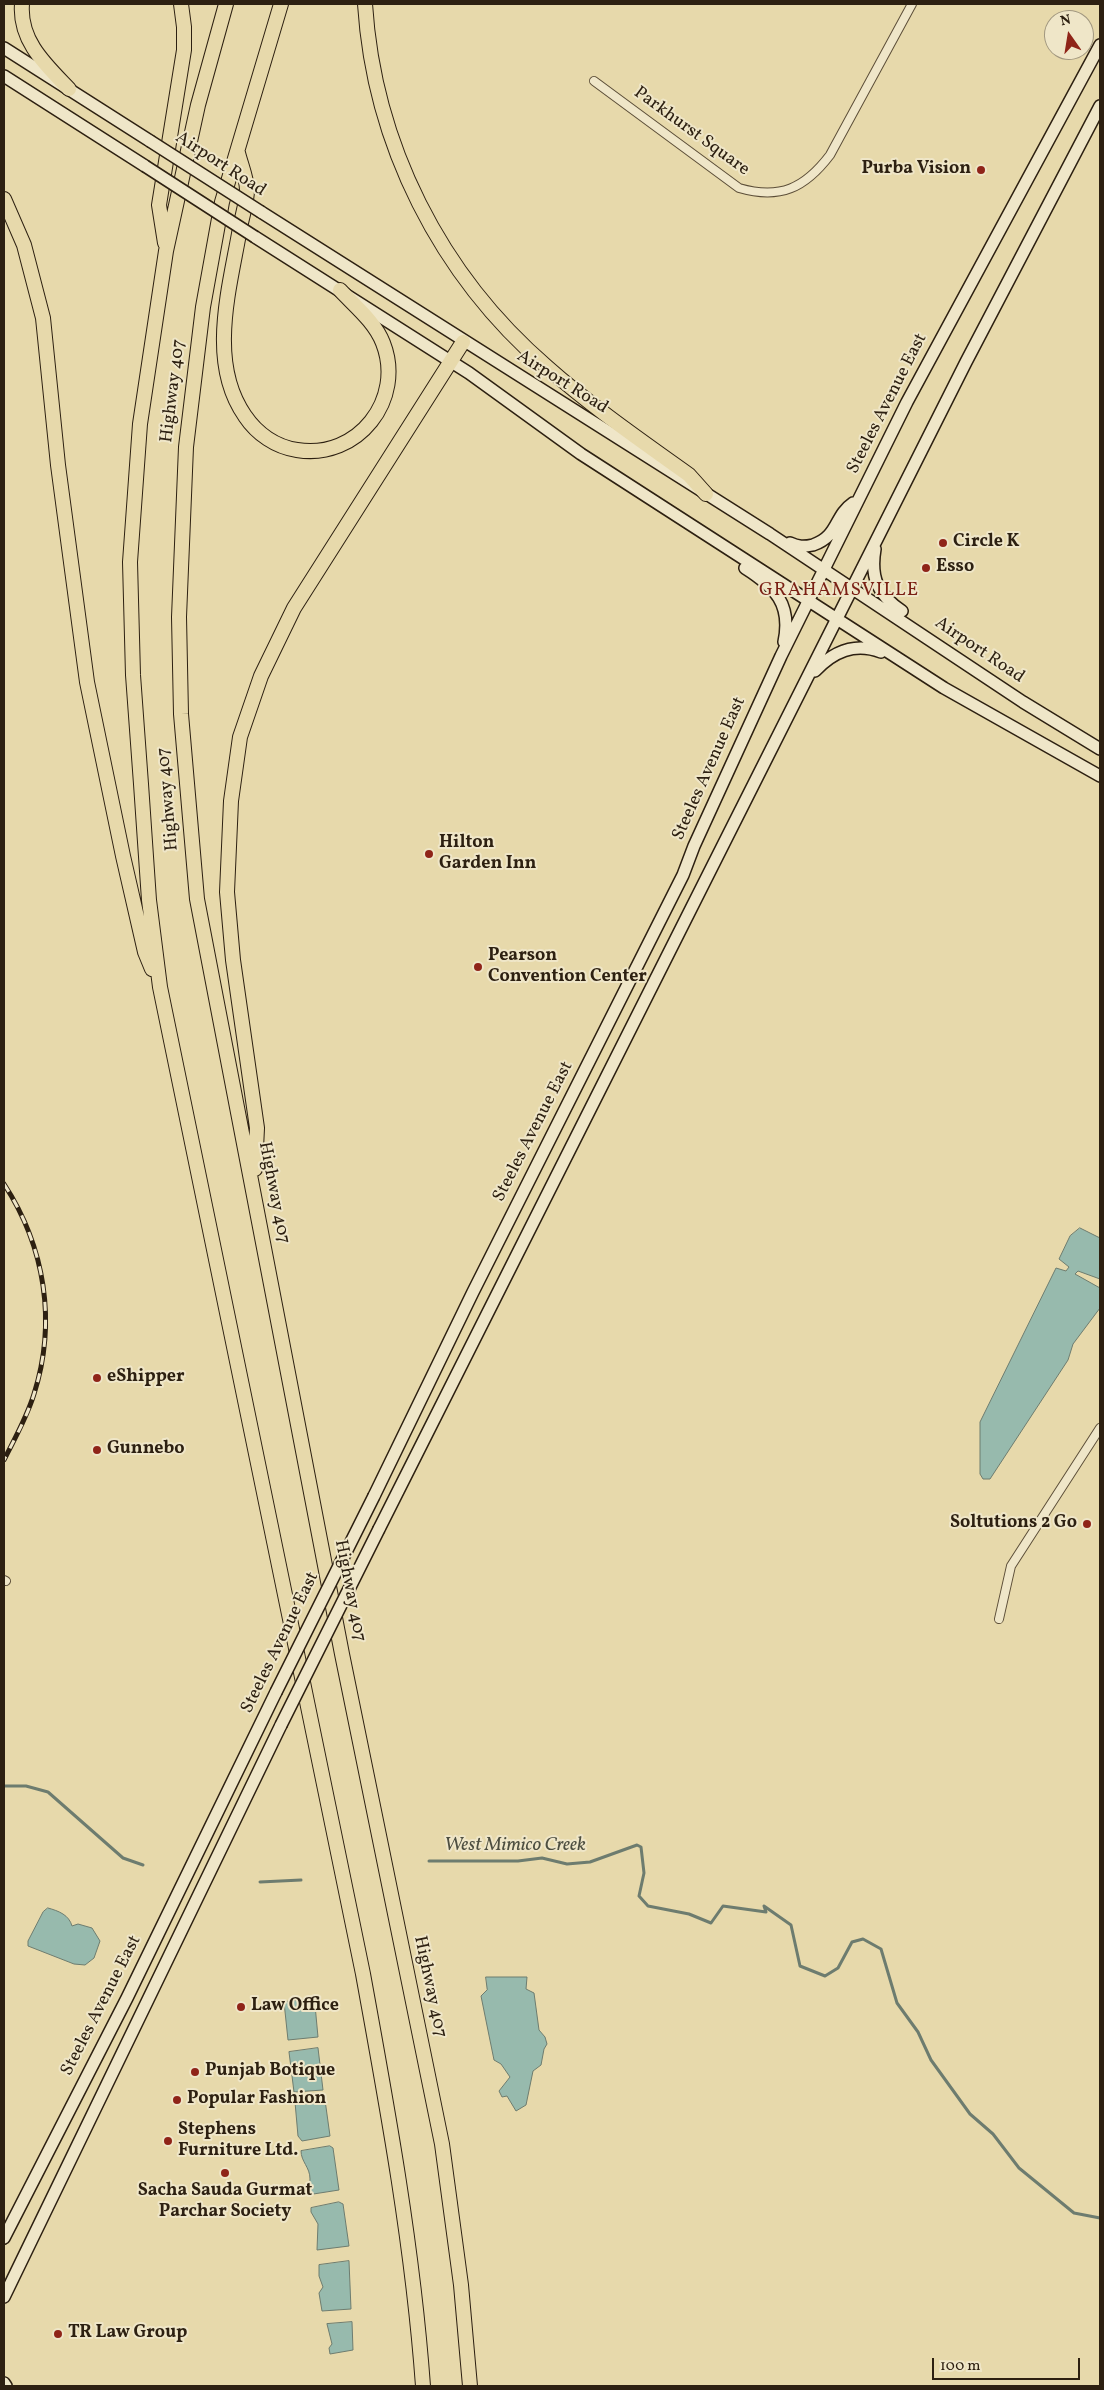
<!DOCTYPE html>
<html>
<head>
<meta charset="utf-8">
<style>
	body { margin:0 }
	#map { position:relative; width:1104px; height:2390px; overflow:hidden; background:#e7d9ab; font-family:Vollkorn,serif }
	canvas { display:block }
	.frame { position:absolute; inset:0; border:5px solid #2d2011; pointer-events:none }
	.north { position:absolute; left:1044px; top:10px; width:50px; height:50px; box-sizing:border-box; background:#efe6c8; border:1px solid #a1977f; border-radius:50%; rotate:347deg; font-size:14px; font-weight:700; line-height:20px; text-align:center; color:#2d2011 }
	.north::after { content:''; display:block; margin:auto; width:18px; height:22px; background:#8f2418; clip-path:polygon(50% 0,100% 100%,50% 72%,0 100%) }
	.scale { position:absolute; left:932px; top:2358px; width:148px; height:22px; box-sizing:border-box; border:2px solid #2d2011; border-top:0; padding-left:6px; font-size:15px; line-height:18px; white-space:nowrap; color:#2d2011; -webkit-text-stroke:4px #efe6c8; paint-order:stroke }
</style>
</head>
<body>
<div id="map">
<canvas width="1104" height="2390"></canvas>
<div class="frame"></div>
<div class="north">N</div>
<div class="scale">100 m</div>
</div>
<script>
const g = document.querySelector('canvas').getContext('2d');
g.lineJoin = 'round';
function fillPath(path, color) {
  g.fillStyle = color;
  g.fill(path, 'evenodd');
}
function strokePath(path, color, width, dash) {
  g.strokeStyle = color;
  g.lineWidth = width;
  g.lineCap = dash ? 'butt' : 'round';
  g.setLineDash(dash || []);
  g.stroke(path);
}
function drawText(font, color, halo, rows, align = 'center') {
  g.font = font + ' Vollkorn,serif';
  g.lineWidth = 4;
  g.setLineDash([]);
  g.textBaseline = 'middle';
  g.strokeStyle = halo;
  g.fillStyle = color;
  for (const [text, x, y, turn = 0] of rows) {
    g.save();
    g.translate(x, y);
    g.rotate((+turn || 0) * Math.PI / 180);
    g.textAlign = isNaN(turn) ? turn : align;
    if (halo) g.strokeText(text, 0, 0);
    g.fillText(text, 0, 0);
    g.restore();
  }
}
const water = new Path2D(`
	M 1080,1228 L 1100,1238 L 1100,1279 L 1078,1271 L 1075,1274 L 1100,1288 L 1100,1308 L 1073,1344 L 1068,1360 L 990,1479 L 983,1479 L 980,1474 L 980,1422 L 1056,1268 L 1066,1271 L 1069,1267 L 1059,1259 L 1070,1236 Z
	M 48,1908 C 59,1911 69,1915 72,1926 L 78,1924 L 92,1928 L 100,1941 L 94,1958 L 85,1965 L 74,1964 L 28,1946 L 28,1941 L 43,1912 Z
	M 486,1977 L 527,1977 L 526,1989 L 534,1993 L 539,2030 L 545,2037 L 547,2044 L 544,2049 L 541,2065 L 533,2071 L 526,2105 L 516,2111 L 507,2096 L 502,2097 L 499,2091 L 510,2077 L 501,2064 L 494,2060 L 481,1996 L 487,1990 Z
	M 312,1999 L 315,2005 L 318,2037 L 288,2040 L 284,2002 Z
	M 318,2048 L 323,2090 L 294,2092 L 289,2052 Z
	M 323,2098 L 325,2100 L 330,2136 L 302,2141 L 298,2136 L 295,2102 Z
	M 330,2146 L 333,2148 L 339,2190 L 307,2195 C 306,2188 310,2184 310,2179 C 310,2167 301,2162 301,2151 Z
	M 339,2202 L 343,2204 L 349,2246 L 317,2250 L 318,2224 L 311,2212 L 311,2208 Z
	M 349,2261 L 351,2309 L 322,2311 L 319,2293 L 323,2287 L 319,2276 L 319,2265 Z
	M 352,2322 L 353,2350 L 330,2354 L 329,2348 L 332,2344 L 327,2324 Z`);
fillPath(water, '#97baad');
strokePath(water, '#6d7c6f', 1);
strokePath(new Path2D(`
	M 4,1786 L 26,1786 L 48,1792 L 123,1858 L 143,1865
	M 429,1861 L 518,1861 L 542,1858 L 567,1864 L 590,1862 L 637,1845 L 641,1847 L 644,1873 L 639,1896 L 648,1906 L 689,1914 L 711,1923 L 723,1906 L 766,1912 L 764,1906 L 791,1925 L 800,1966 L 825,1976 L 838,1968 L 852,1942 L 863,1939 L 881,1949 L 897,2003 L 918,2032 L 931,2060 L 970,2114 L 993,2134 L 1019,2168 L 1074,2213 L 1100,2218
	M 260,1882 L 301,1880`), '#6d7c6f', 3);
const minor = new Path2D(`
	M 594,81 L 739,188 C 780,200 805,188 830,155 L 912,4
	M 4,1580 L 6,1581
	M 999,1619 L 1011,1566 L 1100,1428`);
const secondary = new Path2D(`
	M 4,48 L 150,141
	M 4,76 L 145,166
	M 261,212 L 770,534 L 1023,702 L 1100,749
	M 255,237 L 469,373 L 581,454 L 944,688 L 1100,776
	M 790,543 C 798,547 804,547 813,545 C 839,536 834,516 853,503
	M 875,549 C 870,578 878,595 902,611
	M 745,568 C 775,587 792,604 784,642
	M 815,671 C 833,652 854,642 881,652
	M 374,1496 L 473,1292 L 683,875 L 694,846 L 781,656 L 907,402 L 1100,45
	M 379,1529 L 966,362 L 1100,106
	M 4,2238 L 127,1998 L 276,1692
	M 4,2297 L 281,1725
	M 4,2383 L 6,2386`);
const motorway = new Path2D(`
	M 22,4 C 19,41 46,65 69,89
	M 226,4 L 198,105 L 166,251 L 140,424 L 130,562 L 133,675 L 141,784 L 149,900 L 160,987 L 363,1974 C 388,2111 413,2248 423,2386
	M 281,4 L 222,202 L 203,307 L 186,447 L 179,617 L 181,714 L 197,899 L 342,1654 L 442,2144 L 461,2285 L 470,2386
	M 365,4 C 374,144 440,275 547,367 C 591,406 640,440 689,475 L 706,494
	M 238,153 C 241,165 247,179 247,190 C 247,202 242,216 240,228 C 230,287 207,362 245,416 C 257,434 276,447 297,450 C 358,460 405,399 383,343 C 375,322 355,306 340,290
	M 4,199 L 24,245 L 43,318 L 58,465 L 87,682 L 123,856 L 145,952 L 152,969
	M 165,243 L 159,205 L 184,50 L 184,27 L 181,4
	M 255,1169 L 257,1128 L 233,960 L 227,892 L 231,801 L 240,737 L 261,676 L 294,608 L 463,342`);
strokePath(minor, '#5c4e38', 10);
strokePath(secondary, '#2d2011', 14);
strokePath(motorway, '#2d2011', 16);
strokePath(minor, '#efe6c8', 8);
strokePath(secondary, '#efe6c8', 11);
strokePath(motorway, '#e7d9ab', 14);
const rail = new Path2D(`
	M 4,1184 C 45,1247 57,1322 34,1394 C 27,1417 15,1438 4,1460`);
strokePath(rail, '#2d2011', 5);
strokePath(rail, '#efe6c8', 3, [9]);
const secondaryBridge = new Path2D(`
	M 150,141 L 261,212
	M 145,166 L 255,237
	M 276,1692 L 374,1496
	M 281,1725 L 379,1529`);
strokePath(secondaryBridge, '#2d2011', 14, []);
strokePath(secondaryBridge, '#efe6c8', 11);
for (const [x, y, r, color] of [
	[981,170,5,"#8f2418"],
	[943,543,5,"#8f2418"],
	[926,568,5,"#8f2418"],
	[429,854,5,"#8f2418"],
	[478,967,5,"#8f2418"],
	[97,1378,5,"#8f2418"],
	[97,1450,5,"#8f2418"],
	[1087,1524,5,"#8f2418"],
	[241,2007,5,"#8f2418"],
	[195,2072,5,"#8f2418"],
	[177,2100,5,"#8f2418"],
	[168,2141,5,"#8f2418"],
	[225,2173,5,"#8f2418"],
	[58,2334,5,"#8f2418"]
]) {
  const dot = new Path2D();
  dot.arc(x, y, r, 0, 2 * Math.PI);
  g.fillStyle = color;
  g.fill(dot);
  strokePath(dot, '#efe6c8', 2);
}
drawText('18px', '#2d2011', '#efe6c8', [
	["Parkhurst Square",691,132,36],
	["Airport Road",220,165,33],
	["Airport Road",562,383,32],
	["Highway 407",174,391,-83],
	["Steeles Avenue East",888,404,-63],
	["Airport Road",979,651,34],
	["Steeles Avenue East",710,769,-66],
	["Highway 407",169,799,-95],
	["Steeles Avenue East",534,1132,-63],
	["Highway 407",273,1193,79],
	["Highway 407",349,1591,79],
	["Steeles Avenue East",281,1643,-64],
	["Highway 407",429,1987,78],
	["Steeles Avenue East",102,2006,-63]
]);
drawText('bold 18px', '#2d2011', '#efe6c8', [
	["Purba Vision",971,170,"right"],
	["Circle K",953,543],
	["Esso",936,568],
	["Hilton",439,844],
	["Garden Inn",439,865],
	["Pearson",488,957],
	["Convention Center",488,978],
	["eShipper",107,1378],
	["Gunnebo",107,1450],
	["Soltutions 2 Go",1077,1524,"right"],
	["Law Office",251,2007],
	["Punjab Botique",205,2072],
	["Popular Fashion",187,2100],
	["Stephens",178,2131],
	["Furniture Ltd.",178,2152],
	["Sacha Sauda Gurmat",225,2192,"center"],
	["Parchar Society",225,2213,"center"],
	["TR Law Group",68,2334]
], 'left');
g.letterSpacing = '1px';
drawText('19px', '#7a1f14', '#efe6c8', [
	["GRAHAMSVILLE",839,592]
]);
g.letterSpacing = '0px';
drawText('italic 19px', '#4d4e40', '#efe6c8', [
	["West Mimico Creek",515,1847]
]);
</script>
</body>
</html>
